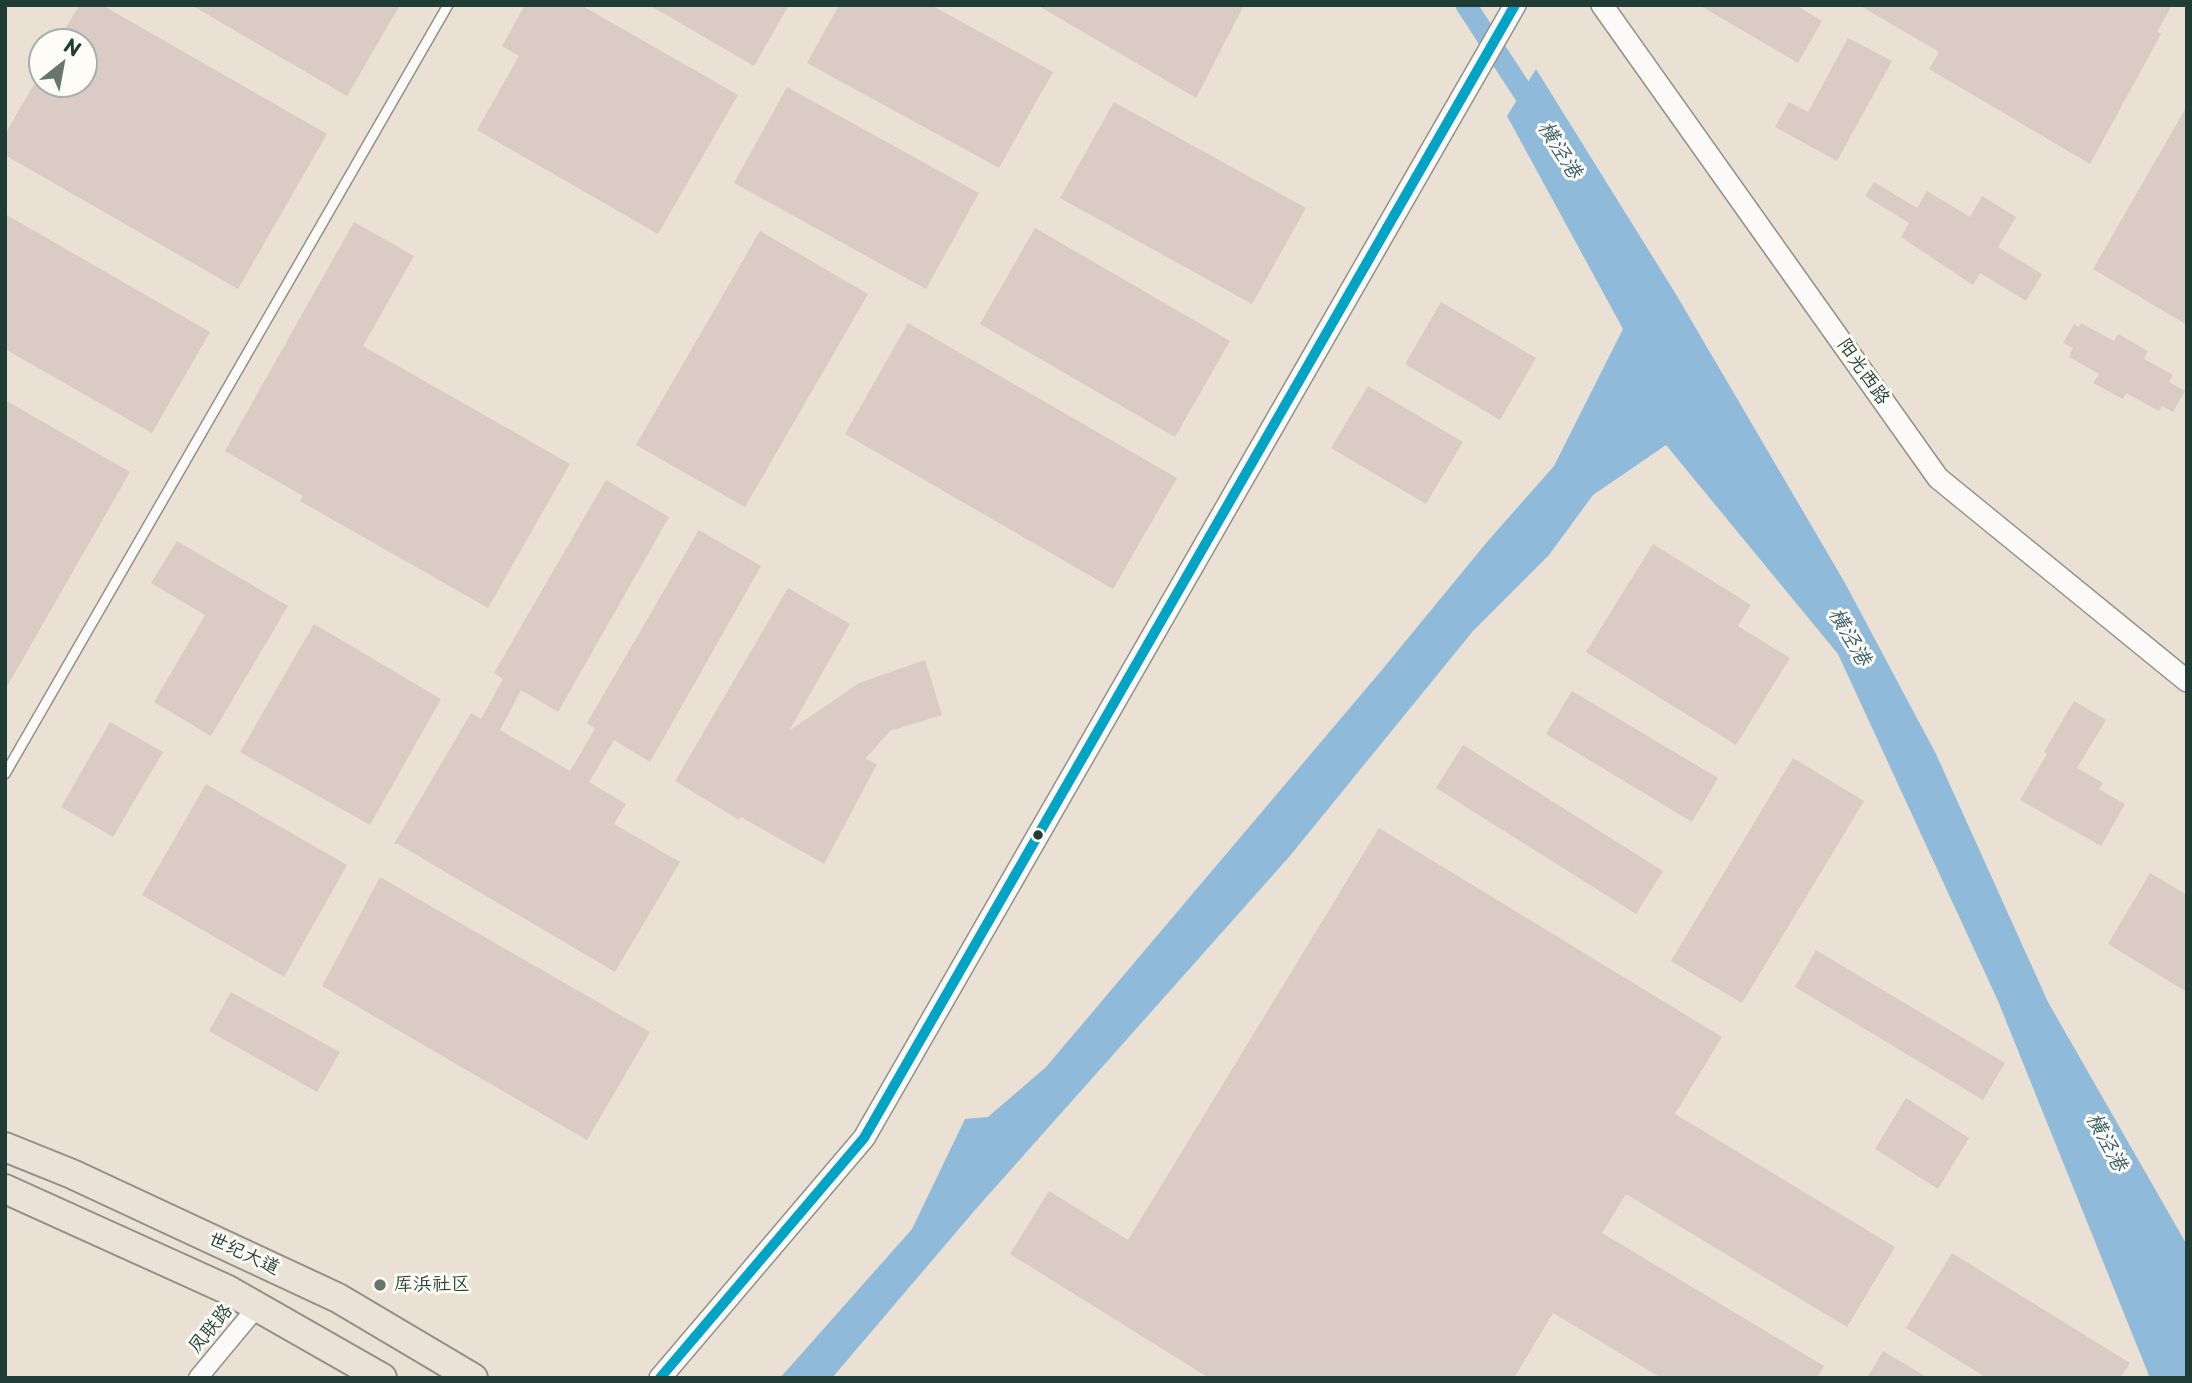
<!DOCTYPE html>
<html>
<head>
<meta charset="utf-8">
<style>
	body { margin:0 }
	#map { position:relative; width:2192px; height:1383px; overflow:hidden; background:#eae1d4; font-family:"Playpen Sans",sans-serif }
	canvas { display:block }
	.frame { position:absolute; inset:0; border:7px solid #1f3d34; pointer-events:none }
	.north { position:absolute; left:28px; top:28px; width:70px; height:70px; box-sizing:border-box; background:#fdfcf7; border:2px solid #a4b0a9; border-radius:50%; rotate:31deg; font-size:19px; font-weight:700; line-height:28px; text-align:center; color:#1f3d34 }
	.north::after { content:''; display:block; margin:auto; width:24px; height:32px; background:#66766c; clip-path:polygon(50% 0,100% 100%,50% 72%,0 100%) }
</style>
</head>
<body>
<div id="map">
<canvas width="2192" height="1383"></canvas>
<div class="frame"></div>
<div class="north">N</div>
</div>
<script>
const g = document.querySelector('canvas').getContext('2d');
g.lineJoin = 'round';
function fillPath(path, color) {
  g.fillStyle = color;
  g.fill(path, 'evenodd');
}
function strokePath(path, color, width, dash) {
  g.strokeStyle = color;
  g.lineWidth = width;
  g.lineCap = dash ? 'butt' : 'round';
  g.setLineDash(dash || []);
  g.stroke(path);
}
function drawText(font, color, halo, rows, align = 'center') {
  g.font = font + ' "Playpen Sans","LXGW WenKai TC",sans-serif';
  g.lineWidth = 6;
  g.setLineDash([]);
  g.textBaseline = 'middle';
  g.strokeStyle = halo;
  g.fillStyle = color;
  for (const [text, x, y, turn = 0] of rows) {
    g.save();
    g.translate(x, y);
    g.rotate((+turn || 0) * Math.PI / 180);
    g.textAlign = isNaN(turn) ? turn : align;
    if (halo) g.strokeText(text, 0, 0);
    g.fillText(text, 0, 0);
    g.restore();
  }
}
fillPath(new Path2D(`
	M 1536,69 L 1677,296 L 1845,583 L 1936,754 L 2048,1002 L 2187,1245 L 2187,1378 L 2150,1378 L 1998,1001 L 1838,654 L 1666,445 L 1593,495 L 1549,555 L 1473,631 L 1289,857 L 975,1210 L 832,1378 L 780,1378 L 912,1229 L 965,1119 L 988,1117 L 1046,1067 L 1381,671 L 1487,542 L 1554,466 L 1623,329 L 1507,116 Z`), '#8fbada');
strokePath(new Path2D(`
	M 1466,5 L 1538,115`), '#8fbada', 21);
fillPath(new Path2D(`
	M 79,5 L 102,5 L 327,134 L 238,289 L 5,155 L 5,134 L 34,84 L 84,84 L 84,42 L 58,42 Z
	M 191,5 L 400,5 L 347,96 Z
	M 525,5 L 581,5 L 738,95 L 658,234 L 477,130 L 519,56 L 502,46 Z
	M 649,5 L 789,5 L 754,66 Z
	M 839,5 L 931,5 L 1053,72 L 999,168 L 807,63 Z
	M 1037,5 L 1244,5 L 1196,98 Z
	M 1699,5 L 1796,5 L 1822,21 L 1798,63 Z
	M 1859,5 L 2172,5 L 2157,32 L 2161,34 L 2090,164 L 1929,69 L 1939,52 Z
	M 1848,38 L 1892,61 L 1837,161 L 1775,127 L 1789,102 L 1808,112 Z
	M 787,87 L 979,193 L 926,289 L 734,183 Z
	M 1114,102 L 1306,208 L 1252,304 L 1060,198 Z
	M 2187,106 L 2187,325 L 2093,269 Z
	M 1874,182 L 1917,208 L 1927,191 L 1970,217 L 1982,196 L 2016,217 L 1998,247 L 2042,274 L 2026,301 L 1980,273 L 1973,285 L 1901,237 L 1909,223 L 1865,196 Z
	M 5,214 L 210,332 L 152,433 L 5,349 Z
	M 354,222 L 414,256 L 363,346 L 570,464 L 488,608 L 300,501 L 303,496 L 225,451 Z
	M 1035,228 L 1230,341 L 1175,437 L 980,324 Z
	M 760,231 L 868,294 L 745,507 L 636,445 Z
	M 1441,302 L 1536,358 L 1500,420 L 1405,364 Z
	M 908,323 L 1177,478 L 1113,589 L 845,434 Z
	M 2081,323 L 2114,341 L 2118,334 L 2148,351 L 2144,359 L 2173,375 L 2169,382 L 2185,391 L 2173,412 L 2162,406 L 2159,411 L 2126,393 L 2123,399 L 2093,383 L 2099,374 L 2069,357 L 2073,348 L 2063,343 L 2074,324 L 2079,327 Z
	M 1368,386 L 1463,442 L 1426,504 L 1331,448 Z
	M 5,400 L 130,472 L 5,690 Z
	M 606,480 L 669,517 L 558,712 L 521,690 L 500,730 L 570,771 L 595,729 L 587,723 L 699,530 L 761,566 L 650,762 L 614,740 L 589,782 L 626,804 L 614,824 L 680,862 L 615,972 L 398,844 L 394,844 L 471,713 L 481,719 L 503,679 L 494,673 Z
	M 177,541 L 288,606 L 211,736 L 154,702 L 205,615 L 151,583 Z
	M 1653,544 L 1751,605 L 1738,626 L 1790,658 L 1736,745 L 1586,652 Z
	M 788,588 L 850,624 L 789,731 L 859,683 L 925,660 L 942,715 L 890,731 L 865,759 L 877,764 L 824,864 L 741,817 L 739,820 L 675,781 Z
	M 314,624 L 441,699 L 370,825 L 240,752 Z
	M 1572,691 L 1718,778 L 1692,822 L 1546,734 Z
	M 2074,701 L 2106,720 L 2077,768 L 2103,783 L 2099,789 L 2125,804 L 2101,846 L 2020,800 L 2047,754 L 2044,752 Z
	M 110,722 L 163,752 L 113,837 L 61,807 Z
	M 1463,745 L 1663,871 L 1636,914 L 1436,788 Z
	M 1793,758 L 1864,801 L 1742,1003 L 1671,961 Z
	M 206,784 L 347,865 L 284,977 L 142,895 Z
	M 1379,828 L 1722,1037 L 1675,1114 L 1895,1247 L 1847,1327 L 1626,1194 L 1602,1233 L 1824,1366 L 1817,1378 L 1661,1378 L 1553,1313 L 1514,1378 L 1209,1378 L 1010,1254 L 1049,1191 L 1128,1240 Z
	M 2150,873 L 2187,895 L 2187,992 L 2108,944 Z
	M 380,877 L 650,1032 L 587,1140 L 322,986 Z
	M 1816,950 L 2005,1063 L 1983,1100 L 1795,987 Z
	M 231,992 L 340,1052 L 317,1092 L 209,1031 Z
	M 1906,1098 L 1969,1138 L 1938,1189 L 1875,1149 Z
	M 1952,1253 L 2130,1363 L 2120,1378 L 1987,1378 L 1906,1328 Z
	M 1883,1351 L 1928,1378 L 1867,1378 Z`), '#dacbc5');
const service = new Path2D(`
	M 5,774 L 448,5`);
const minor = new Path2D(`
	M 198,1378 L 257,1307`);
const tertiary = new Path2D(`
	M 1602,5 L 1938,478 L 2187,681
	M 660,1378 L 864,1138 L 1515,5`);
const primary = new Path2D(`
	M 5,1147 L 72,1174 L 338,1298 L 473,1378
	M 5,1189 L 226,1289 L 382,1378`);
strokePath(service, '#909188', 12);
strokePath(minor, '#909188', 21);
strokePath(tertiary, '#909188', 24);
strokePath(primary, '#909188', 32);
strokePath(service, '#fcfaf9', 9);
strokePath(minor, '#fcfaf9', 18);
strokePath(tertiary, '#fcfaf9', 21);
strokePath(primary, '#ebe2d7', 28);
strokePath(new Path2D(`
	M 660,1378 L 864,1138 L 1515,5`), '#02a4c6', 10);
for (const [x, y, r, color] of [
	[1038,835,6,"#1f3d34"],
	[380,1285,7,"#66766c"]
]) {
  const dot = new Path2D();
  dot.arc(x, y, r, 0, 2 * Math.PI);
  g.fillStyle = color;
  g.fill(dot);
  strokePath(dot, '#fdfcf7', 2.5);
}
drawText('19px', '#1f3d34', '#fdfcf7', [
	["阳光西路",1863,372,55],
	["世纪大道",244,1254,25],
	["凤联路",211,1329,-50]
]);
drawText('19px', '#1f3d34', '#fdfcf7', [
	["厍浜社区",394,1285]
], 'left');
drawText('italic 21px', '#355d66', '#fdfcf7', [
	["横泾港",1559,150,58],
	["横泾港",1849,637,60],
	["横泾港",2106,1142,62]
]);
</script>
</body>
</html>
